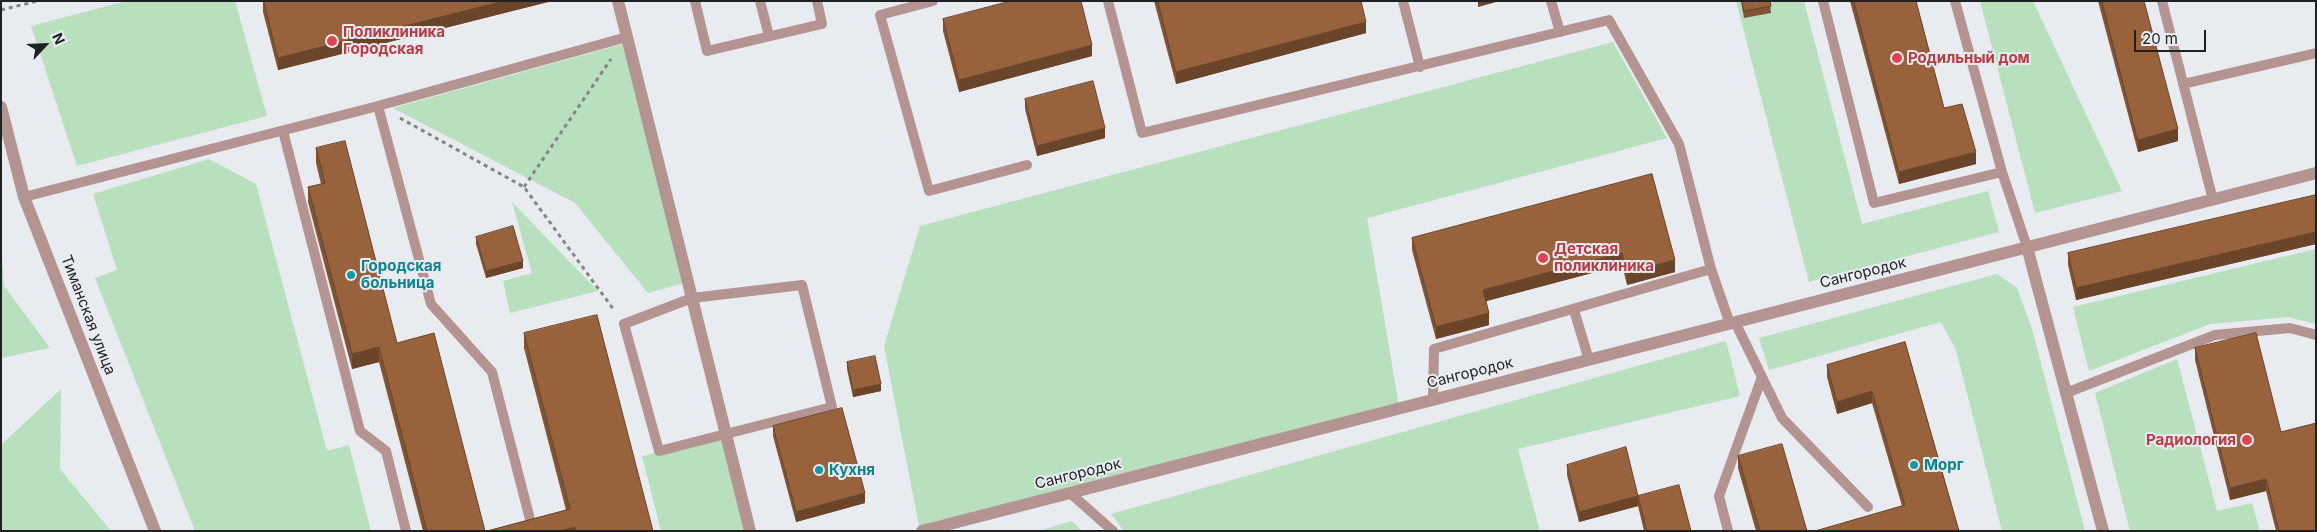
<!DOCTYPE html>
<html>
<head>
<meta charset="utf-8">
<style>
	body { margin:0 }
	#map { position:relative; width:2317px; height:532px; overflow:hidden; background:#e8ebef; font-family:Inter,sans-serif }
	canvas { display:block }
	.frame { position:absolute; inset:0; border:2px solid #1f2022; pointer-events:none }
	.north { position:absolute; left:20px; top:20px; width:50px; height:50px; -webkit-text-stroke:4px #e8ebef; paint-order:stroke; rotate:65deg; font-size:14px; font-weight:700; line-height:20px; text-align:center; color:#1f2022 }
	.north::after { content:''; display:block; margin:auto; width:18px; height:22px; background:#1f2022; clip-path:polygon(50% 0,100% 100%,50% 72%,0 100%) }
	.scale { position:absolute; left:2134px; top:30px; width:72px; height:22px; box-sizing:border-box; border:2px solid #1f2022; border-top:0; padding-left:6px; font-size:15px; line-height:18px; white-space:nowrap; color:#1f2022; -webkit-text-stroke:4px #e8ebef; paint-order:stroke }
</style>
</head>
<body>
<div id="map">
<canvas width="2317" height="532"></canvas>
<div class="frame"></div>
<div class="north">N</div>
<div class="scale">20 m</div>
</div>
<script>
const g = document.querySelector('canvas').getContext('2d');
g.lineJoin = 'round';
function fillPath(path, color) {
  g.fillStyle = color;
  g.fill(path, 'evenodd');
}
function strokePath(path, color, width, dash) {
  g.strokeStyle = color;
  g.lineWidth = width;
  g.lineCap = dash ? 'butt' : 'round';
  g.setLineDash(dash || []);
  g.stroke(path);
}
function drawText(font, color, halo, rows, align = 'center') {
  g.font = font + ' Inter,sans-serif';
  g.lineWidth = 4;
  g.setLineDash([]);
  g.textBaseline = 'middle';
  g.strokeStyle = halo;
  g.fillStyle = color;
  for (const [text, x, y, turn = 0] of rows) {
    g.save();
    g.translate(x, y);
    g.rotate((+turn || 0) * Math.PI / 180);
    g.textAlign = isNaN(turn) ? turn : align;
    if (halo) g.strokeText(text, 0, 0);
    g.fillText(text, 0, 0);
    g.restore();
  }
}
fillPath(new Path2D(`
	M 127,1 L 235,1 L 267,116 L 77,166 L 31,26 Z
	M 1736,1 L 1804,1 L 1862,224 L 1988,191 L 1999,232 L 1809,282 Z
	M 1980,1 L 2033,1 L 2122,191 L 2035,213 Z
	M 1613,42 L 1667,138 L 1367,218 L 1399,406 L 920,531 L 884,346 L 920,226 Z
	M 623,44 L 683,283 L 648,293 L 575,203 L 393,108 Z
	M 209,159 L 256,184 L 327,451 L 349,445 L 371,531 L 195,531 L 95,278 L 117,270 L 93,194 Z
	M 512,202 L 598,291 L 510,313 L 503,281 L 532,273 Z
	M 1,235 L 4,286 L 50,348 L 1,358 Z
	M 2316,249 L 2316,324 L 2288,317 L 2210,324 L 2089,371 L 2073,307 Z
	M 1997,274 L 2017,288 L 2032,329 L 2085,531 L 2002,531 L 1956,350 L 1941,322 L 1769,370 L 1759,338 Z
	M 1726,341 L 1740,396 L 1518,449 L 1540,531 L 1124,531 L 1111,514 Z
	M 2177,359 L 2217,511 L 2252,503 L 2260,531 L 2130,531 L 2095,393 Z
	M 61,389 L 60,469 L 111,531 L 1,531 L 1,445 Z
	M 722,436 L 745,531 L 661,531 L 642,456 Z
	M 1072,521 L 1082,531 L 1038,531 Z`), '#b8dfbe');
strokePath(new Path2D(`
	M 1,10 L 37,1
	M 400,118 L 524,187 L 614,310
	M 524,187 L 611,59`), '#838588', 3, [4, 4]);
strokePath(new Path2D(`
	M 695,1 L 707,51 L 822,24 L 817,1
	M 760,1 L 769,36
	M 933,1 L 880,15 L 929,191 L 1027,165
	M 1108,1 L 1142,133 L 1609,20 L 1679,144 L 1711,269
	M 1403,1 L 1420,67
	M 1551,1 L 1560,32
	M 1823,1 L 1874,203 L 2002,172
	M 1955,1 L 2002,172 L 2027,247
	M 2162,1 L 2213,200
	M 2183,84 L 2316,53
	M 378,106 L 431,304 L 492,372 L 533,531
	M 283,131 L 360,431 L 386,451 L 406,531
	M 24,197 L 378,106 L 627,37
	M 802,285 L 832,407 L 659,451 L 624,324 L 692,298 Z
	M 1574,310 L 1589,360
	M 1735,322 L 1782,418 L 1868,507
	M 2066,393 L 2215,335 L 2290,328 L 2316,335
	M 1433,400 L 1434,349 L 1711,269 L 1730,324
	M 1070,493 L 1113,531
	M 1728,531 L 1719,496 L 1762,377`), '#b49490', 10);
strokePath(new Path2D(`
	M 618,1 L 750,531
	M 2027,247 L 2103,531
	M 922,531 L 2316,173`), '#b49490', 12);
strokePath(new Path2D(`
	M 1,107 L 24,197 L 155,531`), '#b49490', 12);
fillPath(new Path2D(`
	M 263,1 L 552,1 L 278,70 L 263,12 Z
	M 1154,1 L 1361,1 L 1366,33 L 1176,84 Z
	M 1741,1 L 1770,1 L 1771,13 L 1744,18 Z
	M 1850,1 L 1916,1 L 1944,108 L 1976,164 L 1899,184 Z
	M 2098,1 L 2144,1 L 2178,141 L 2138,152 Z
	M 943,19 L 1092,56 L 959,92 L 943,31 Z
	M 1025,99 L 1105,138 L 1037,156 L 1025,109 Z
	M 316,148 L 397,343 L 485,531 L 423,531 L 379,362 L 352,369 L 308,202 L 308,187 L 321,184 L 316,163 Z
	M 1652,174 L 1675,272 L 1627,285 L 1622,265 L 1486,301 L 1489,325 L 1436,339 L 1412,250 L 1412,238 Z
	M 2316,195 L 2316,244 L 2076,300 L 2068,265 L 2068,253 Z
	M 476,237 L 523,268 L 486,278 L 476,244 Z
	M 524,333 L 653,531 L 487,531 L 566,510 L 524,348 Z
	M 1905,342 L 1959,531 L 1902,506 L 1872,403 L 1837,414 L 1827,377 L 1827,365 Z
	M 2195,348 L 2281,432 L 2316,531 L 2276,531 L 2266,491 L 2230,500 L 2195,360 Z
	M 847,362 L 881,391 L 853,397 L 847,369 Z
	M 773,426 L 865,503 L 796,522 L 773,436 Z
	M 1738,456 L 1807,531 L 1756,531 L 1738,468 Z
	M 1567,465 L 1638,496 L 1691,531 L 1644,531 L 1638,506 L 1579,522 L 1567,475 Z`), '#825434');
fillPath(new Path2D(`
	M 504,1 L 552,1 L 278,70 L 278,58 Z
	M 1478,1 L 1500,1 L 1478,7 Z
	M 1366,22 L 1366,33 L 1176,84 L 1176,72 Z
	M 1092,45 L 1092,56 L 959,92 L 959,80 Z
	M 1105,128 L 1105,138 L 1037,156 L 1037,146 Z
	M 2178,129 L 2178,141 L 2138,152 L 2138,140 Z
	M 1976,152 L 1976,164 L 1899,184 L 1899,172 Z
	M 2316,232 L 2316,244 L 2076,300 L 2076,288 Z
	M 1622,253 L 1622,265 L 1483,302 L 1483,290 Z
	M 1675,260 L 1675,272 L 1627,285 L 1627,273 Z
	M 523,261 L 523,268 L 486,278 L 486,271 Z
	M 1489,313 L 1489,325 L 1436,339 L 1436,327 Z
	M 379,347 L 379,362 L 352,369 L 352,354 Z
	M 881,384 L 881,391 L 853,397 L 853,390 Z
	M 1872,391 L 1872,403 L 1837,414 L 1837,402 Z
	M 2266,479 L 2266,491 L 2230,500 L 2230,488 Z
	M 865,493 L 865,503 L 796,522 L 796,512 Z
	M 1638,496 L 1638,506 L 1579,522 L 1579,512 Z
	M 575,527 L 575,531 L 560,531 Z`), '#6a452a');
const building = new Path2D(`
	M 264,1 L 504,1 L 278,58 Z
	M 1011,1 L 1081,1 L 1092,45 L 959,80 L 943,19 Z
	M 1158,1 L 1361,1 L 1366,22 L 1176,72 Z
	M 1742,1 L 1770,1 L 1771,6 L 1744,11 Z
	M 1854,1 L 1916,1 L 1944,108 L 1962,104 L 1976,152 L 1899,172 Z
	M 2102,1 L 2144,1 L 2178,129 L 2138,140 Z
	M 1093,81 L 1105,128 L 1037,146 L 1025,99 Z
	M 345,141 L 397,343 L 434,333 L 485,531 L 427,531 L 379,347 L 352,354 L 308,187 L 325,183 L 316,148 Z
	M 1652,174 L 1675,260 L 1627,273 L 1622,253 L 1483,290 L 1489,313 L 1436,327 L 1412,238 Z
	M 2316,195 L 2316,232 L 2076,288 L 2068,253 Z
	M 513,226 L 523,261 L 486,271 L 476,237 Z
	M 597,315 L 653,531 L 576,531 L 575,527 L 560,531 L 487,531 L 570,509 L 524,333 Z
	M 2256,333 L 2281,432 L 2316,423 L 2316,531 L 2279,531 L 2266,479 L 2230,488 L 2195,348 Z
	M 1905,342 L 1959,531 L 1815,531 L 1905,505 L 1872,391 L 1837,402 L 1827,365 Z
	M 875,356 L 881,384 L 853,390 L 847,362 Z
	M 842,408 L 865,493 L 796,512 L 773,426 Z
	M 1782,444 L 1807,531 L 1760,531 L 1738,456 Z
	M 1626,447 L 1638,496 L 1579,512 L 1567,465 Z
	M 1679,485 L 1691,531 L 1647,531 L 1638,496 Z`);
fillPath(building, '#97623c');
strokePath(building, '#6a452a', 1);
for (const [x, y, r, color] of [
	[332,41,6,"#e0444e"],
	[1897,58,6,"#e0444e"],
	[1543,258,6,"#e0444e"],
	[351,275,5,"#0f9aa8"],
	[2247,440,6,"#e0444e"],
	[1914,465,5,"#0f9aa8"],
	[819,470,5,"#0f9aa8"]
]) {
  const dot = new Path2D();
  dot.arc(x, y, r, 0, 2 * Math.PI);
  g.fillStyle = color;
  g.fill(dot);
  strokePath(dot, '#e8ebef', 2);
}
drawText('bold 15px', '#be3a42', '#e8ebef', [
	["Поликлиника",343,32],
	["Городская",343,49],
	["Родильный дом",1908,58],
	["Детская",1554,249],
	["поликлиника",1554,266],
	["Радиология",2236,440,"right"]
], 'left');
drawText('bold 15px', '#0d838f', '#e8ebef', [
	["Городская",361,266],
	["больница",361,283],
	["Морг",1924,465],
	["Кухня",829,470]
], 'left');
drawText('15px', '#1f2022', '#e8ebef', [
	["Сангородок",1863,273,-14],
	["Тиманская улица",88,315,69],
	["Сангородок",1470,373,-14],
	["Сангородок",1078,474,-14]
]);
</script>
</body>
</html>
